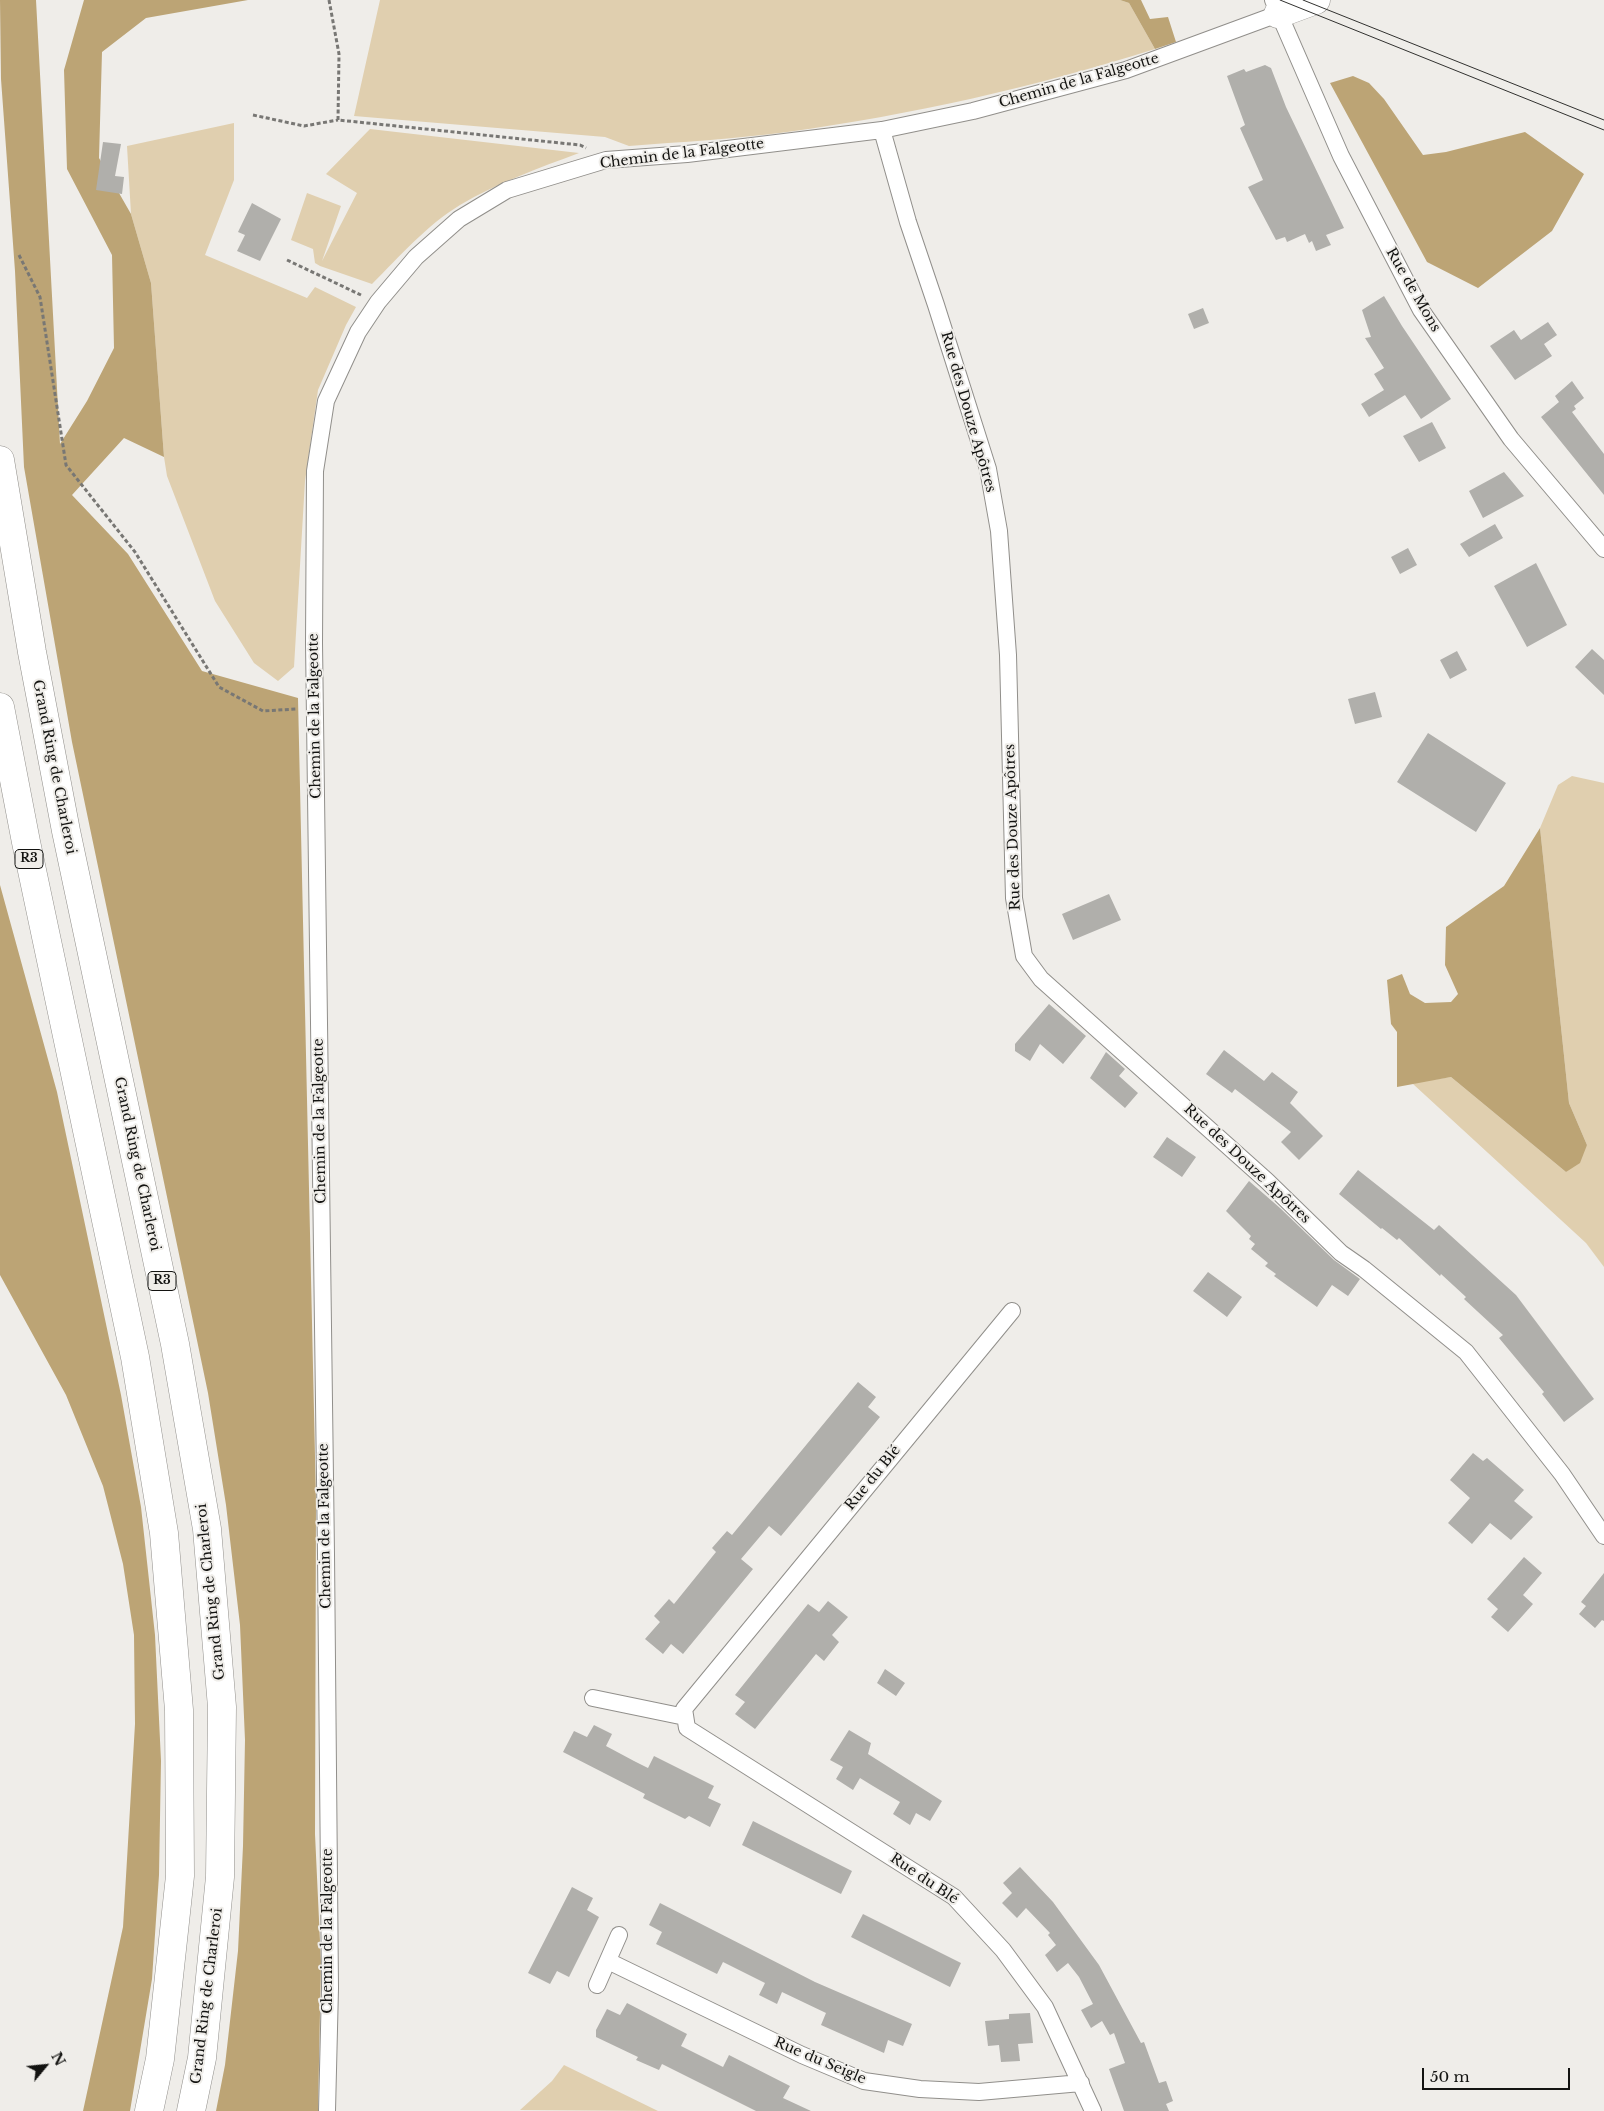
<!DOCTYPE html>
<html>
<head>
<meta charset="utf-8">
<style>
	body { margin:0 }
	#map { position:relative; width:1604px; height:2111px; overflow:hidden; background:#efede9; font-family:"Libre Baskerville",serif }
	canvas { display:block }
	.north { position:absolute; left:20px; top:2041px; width:50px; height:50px; -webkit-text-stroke:4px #efede9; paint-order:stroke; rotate:62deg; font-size:14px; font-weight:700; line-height:20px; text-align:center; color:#131311 }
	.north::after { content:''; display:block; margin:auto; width:18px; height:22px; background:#131311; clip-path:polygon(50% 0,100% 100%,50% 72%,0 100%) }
	.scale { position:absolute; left:1422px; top:2068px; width:148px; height:22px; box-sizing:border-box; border:2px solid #131311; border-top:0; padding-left:6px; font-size:15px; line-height:18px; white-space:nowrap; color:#131311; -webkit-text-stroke:4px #efede9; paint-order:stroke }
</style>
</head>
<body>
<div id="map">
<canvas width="1604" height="2111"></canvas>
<div class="north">N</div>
<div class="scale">50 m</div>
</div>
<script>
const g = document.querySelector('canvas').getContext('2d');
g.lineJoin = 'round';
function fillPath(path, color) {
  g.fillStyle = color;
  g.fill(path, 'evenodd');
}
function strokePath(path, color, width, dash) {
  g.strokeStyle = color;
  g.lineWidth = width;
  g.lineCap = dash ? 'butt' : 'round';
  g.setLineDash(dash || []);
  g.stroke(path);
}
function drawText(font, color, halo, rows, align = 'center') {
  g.font = font + ' "Libre Baskerville",serif';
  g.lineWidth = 4;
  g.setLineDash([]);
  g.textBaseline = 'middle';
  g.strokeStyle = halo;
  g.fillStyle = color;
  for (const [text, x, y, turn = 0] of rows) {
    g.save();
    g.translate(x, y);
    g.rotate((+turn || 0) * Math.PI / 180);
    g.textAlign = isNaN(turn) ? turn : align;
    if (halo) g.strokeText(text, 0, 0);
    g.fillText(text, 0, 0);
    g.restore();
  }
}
fillPath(new Path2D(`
	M 380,0 L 1120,0 L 1129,3 L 1155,49 C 1035,87 911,115 787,132 C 734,139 681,142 629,146 L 605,137 L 354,116 Z
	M 234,123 L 234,180 L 205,255 L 307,298 L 315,287 L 356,307 L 346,325 L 318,390 L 305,481 L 294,667 L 278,681 L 254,663 L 215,601 L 167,476 L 164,457 L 151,283 L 131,214 L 127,146 Z
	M 370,129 L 579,153 C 539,168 497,183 460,205 C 427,225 400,256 372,284 L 320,266 L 315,263 L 313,249 L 291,240 L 307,193 L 341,206 L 322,261 L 357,193 L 326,174 Z
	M 1572,776 L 1604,783 L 1604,1267 L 1586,1243 L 1413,1084 L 1418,1082 L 1451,1077 L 1566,1172 L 1587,1145 L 1569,1103 L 1540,828 L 1558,785 Z
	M 564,2065 L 658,2111 L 520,2110 L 552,2081 Z`), '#e0cfaf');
fillPath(new Path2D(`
	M 0,0 L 36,0 L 60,444 L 87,401 L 114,348 L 112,255 L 67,169 L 64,70 L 84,0 L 248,0 L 146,18 L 102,52 L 99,158 L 131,214 L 151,283 L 164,457 L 124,438 L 72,495 L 128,554 L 202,671 L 298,698 L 316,1501 L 315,1834 L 321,1963 L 318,2111 L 216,2111 L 225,2065 L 238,1951 L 243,1846 L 245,1740 L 240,1625 L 226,1505 L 208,1393 L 72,742 L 24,467 L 15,271 L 1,79 Z
	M 1120,0 L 1141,0 L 1150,19 L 1168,17 L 1176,42 L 1155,49 L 1129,3 Z
	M 1353,76 L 1369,83 L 1384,99 L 1423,155 L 1446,152 L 1525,132 L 1584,174 L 1552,231 L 1478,288 L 1427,262 L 1330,83 Z
	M 1540,828 L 1569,1103 L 1587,1145 L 1580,1163 L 1566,1172 L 1451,1077 L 1397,1087 L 1397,1032 L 1391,1024 L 1387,980 L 1402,974 L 1410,994 L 1425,1003 L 1451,1002 L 1458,994 L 1445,965 L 1446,927 L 1504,886 Z
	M 0,885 L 57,1092 L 121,1395 L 141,1507 L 155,1635 L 161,1761 L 159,1875 L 152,1979 L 130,2111 L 83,2111 L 123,1927 L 135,1724 L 134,1635 L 123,1564 L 103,1486 L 66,1395 L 0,1275 Z`), '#bca475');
fillPath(new Path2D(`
	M 1265,65 L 1271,68 L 1286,107 L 1344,228 L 1326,235 L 1331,245 L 1316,251 L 1312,241 L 1309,243 L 1305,234 L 1287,242 L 1285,237 L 1276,240 L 1248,187 L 1263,180 L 1240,128 L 1245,125 L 1227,76 L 1244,69 L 1246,72 Z
	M 103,142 L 121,144 L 115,176 L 124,177 L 122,194 L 96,190 Z
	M 252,203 L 281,219 L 260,261 L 237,251 L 245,235 L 238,232 Z
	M 1384,296 L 1402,326 L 1451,399 L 1421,419 L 1405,395 L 1369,417 L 1361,404 L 1384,390 L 1374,374 L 1384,368 L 1365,338 L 1371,337 L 1362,310 Z
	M 1203,308 L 1209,323 L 1194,329 L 1188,314 Z
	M 1548,322 L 1557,335 L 1544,344 L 1552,356 L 1515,380 L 1490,346 L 1514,330 L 1521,340 Z
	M 1572,381 L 1584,398 L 1574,406 L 1576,409 L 1572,412 L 1604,454 L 1604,495 L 1541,417 L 1559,402 L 1555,396 Z
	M 1432,422 L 1446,448 L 1419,462 L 1403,436 Z
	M 1504,472 L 1524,496 L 1483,518 L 1469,491 Z
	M 1495,524 L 1503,538 L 1469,557 L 1460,544 Z
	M 1408,548 L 1417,565 L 1400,574 L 1391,557 Z
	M 1536,563 L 1567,625 L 1527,647 L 1494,586 Z
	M 1592,649 L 1604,660 L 1604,695 L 1575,667 Z
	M 1457,651 L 1467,670 L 1450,679 L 1440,660 Z
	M 1375,692 L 1382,717 L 1355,724 L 1348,699 Z
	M 1428,733 L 1506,783 L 1476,832 L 1397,782 Z
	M 1109,894 L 1121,920 L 1073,940 L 1062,914 Z
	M 1049,1004 L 1086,1036 L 1063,1064 L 1040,1044 L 1030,1061 L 1015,1051 L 1015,1044 Z
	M 1224,1050 L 1264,1081 L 1272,1072 L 1298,1092 L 1290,1103 L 1323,1136 L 1299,1160 L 1281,1142 L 1291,1132 L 1235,1089 L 1232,1093 L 1206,1074 Z
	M 1106,1052 L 1125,1069 L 1119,1076 L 1138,1093 L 1125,1108 L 1090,1078 Z
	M 1167,1137 L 1196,1157 L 1182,1177 L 1153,1157 Z
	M 1358,1170 L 1434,1230 L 1439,1225 L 1516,1295 L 1594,1399 L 1564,1422 L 1542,1394 L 1544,1392 L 1499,1338 L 1503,1335 L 1464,1299 L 1466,1297 L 1441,1274 L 1440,1276 L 1399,1238 L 1397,1240 L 1382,1228 L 1381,1229 L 1339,1194 Z
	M 1249,1181 L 1280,1208 L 1334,1260 L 1360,1279 L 1348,1296 L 1332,1285 L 1317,1307 L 1274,1276 L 1276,1274 L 1265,1266 L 1268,1263 L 1251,1249 L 1255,1244 L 1249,1239 L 1251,1236 L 1226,1211 Z
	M 1208,1272 L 1242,1297 L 1227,1317 L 1193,1291 Z
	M 858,1382 L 876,1397 L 868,1407 L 880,1417 L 781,1536 L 769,1526 L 741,1559 L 753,1569 L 683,1654 L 671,1644 L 663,1654 L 645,1639 L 660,1622 L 654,1616 L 669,1599 L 674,1604 L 716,1552 L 712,1548 L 727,1531 L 732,1535 Z
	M 1473,1453 L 1483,1461 L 1487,1458 L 1524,1490 L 1514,1501 L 1533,1517 L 1511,1540 L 1490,1523 L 1472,1544 L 1448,1523 L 1470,1498 L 1450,1480 Z
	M 1524,1557 L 1542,1573 L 1523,1595 L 1533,1604 L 1508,1632 L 1491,1617 L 1498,1609 L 1487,1599 Z
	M 1604,1573 L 1604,1621 L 1602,1620 L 1595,1628 L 1579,1614 L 1586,1606 L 1581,1602 Z
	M 828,1601 L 848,1617 L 832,1635 L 839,1642 L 824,1661 L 816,1654 L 755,1729 L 735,1714 L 745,1702 L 735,1695 L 808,1604 L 819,1612 Z
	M 885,1669 L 905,1683 L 896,1696 L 877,1683 Z
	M 594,1725 L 612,1734 L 606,1746 L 634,1761 L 648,1768 L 654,1756 L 714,1786 L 708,1798 L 721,1804 L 710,1827 L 689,1816 L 685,1819 L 643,1798 L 645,1794 L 563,1752 L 574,1731 L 587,1737 Z
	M 849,1730 L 871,1743 L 868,1754 L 942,1801 L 930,1821 L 916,1813 L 910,1825 L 893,1814 L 900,1802 L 873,1786 L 860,1778 L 853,1790 L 836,1779 L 843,1767 L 830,1760 Z
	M 753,1821 L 852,1871 L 841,1894 L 742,1845 Z
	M 1020,1867 L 1053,1902 L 1099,1965 L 1141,2043 L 1144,2042 L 1159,2083 L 1166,2081 L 1173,2101 L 1166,2104 L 1169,2111 L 1124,2111 L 1109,2069 L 1125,2063 L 1114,2033 L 1110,2035 L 1102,2021 L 1091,2028 L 1081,2010 L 1093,2004 L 1079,1977 L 1068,1963 L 1057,1972 L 1045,1955 L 1056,1945 L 1048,1935 L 1050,1933 L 1026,1908 L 1017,1918 L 1002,1903 L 1012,1893 L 1003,1883 Z
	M 572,1887 L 593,1898 L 587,1910 L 599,1917 L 569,1977 L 557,1971 L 550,1984 L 528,1973 Z
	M 660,1903 L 815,1982 L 912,2024 L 903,2046 L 888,2040 L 884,2053 L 821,2025 L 826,2013 L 782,1992 L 777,2004 L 759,1995 L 765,1983 L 723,1962 L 717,1974 L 656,1944 L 662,1932 L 649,1925 Z
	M 863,1914 L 961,1963 L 950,1987 L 851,1937 Z
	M 627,2003 L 687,2034 L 681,2046 L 723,2067 L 729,2055 L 790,2086 L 783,2098 L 811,2111 L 756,2111 L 662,2064 L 659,2070 L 636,2060 L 638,2057 L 596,2037 L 596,2030 L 607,2009 L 620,2015 Z
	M 1030,2013 L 1033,2043 L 1018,2044 L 1020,2061 L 1001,2062 L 999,2045 L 988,2046 L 985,2021 L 1009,2019 L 1009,2014 Z`), '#b0afab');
const minor = new Path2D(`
	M 1273,0 L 1341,156 L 1421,310 L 1511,439 L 1604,549
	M 882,130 L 908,222 L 936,305 L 988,469 L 999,531 L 1008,655 L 1014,898 L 1024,956 L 1041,979 L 1267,1181 L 1341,1253 L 1364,1269 L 1466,1352 L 1562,1474 L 1604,1536
	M 1012,1311 L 684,1709 L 687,1728 L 954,1897 L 1003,1950 L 1045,2007 L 1093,2111
	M 593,1698 L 685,1717
	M 608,1961 L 802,2055 L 864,2081 L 920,2089 L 979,2092 L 1081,2083
	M 597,1985 L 619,1935
	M 327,2111 L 330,1988 L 326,1554 L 314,643 L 315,471 L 326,401 L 358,332 L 378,302 L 416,257 L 459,219 L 507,190 L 606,160 L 687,154 L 882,130 L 973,111 L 1126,70 L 1278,14`);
const trunk = new Path2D(`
	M 1278,14 L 1316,0`);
const motorway = new Path2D(`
	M 0,460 L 32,652 L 66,831 L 175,1344 L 207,1529 L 222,1707 L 220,1877 L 202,2058 L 191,2111
	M 0,707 L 26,842 L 135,1357 L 164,1533 L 179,1710 L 180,1876 L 160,2059 L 149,2111`);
strokePath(minor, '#918f8b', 18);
strokePath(trunk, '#918f8b', 29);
strokePath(motorway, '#918f8b', 29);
strokePath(new Path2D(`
	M 329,0 L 339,54 L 338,120 L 580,145 L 586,148
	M 253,115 L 304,126 L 338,120
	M 19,255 L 40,297 L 66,465 L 135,552 L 219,687 L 263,711 L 297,709
	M 287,260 L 361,295`), '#787774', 3, [4, 2.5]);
strokePath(minor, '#fff', 16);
strokePath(trunk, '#fff', 28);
strokePath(motorway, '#fff', 28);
strokePath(new Path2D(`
	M 1280,0 L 1604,130
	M 1303,0 L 1604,120`), '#31312f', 1);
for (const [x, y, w] of [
	[29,859,28],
	[162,1281,28]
]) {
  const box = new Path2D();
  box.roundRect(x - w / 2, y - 9.5, w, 19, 4);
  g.fillStyle = '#efede9';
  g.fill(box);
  strokePath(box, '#131311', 1);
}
drawText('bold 12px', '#131311', null, [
	["R3",29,859],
	["R3",162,1281]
]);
drawText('14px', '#131311', '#efede9', [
	["Chemin de la Falgeotte",1079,81,-16],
	["Chemin de la Falgeotte",682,154,-7],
	["Rue de Mons",1413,290,60],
	["Rue des Douze Apôtres",968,412,74],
	["Chemin de la Falgeotte",315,716,-91],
	["Grand Ring de Charleroi",54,767,79],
	["Rue des Douze Apôtres",1013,827,-92],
	["Chemin de la Falgeotte",320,1121,-91],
	["Grand Ring de Charleroi",137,1164,78],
	["Rue des Douze Apôtres",1247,1164,43],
	["Rue du Blé",873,1478,-51],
	["Chemin de la Falgeotte",325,1526,-91],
	["Grand Ring de Charleroi",211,1592,-96],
	["Rue du Blé",924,1879,34],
	["Chemin de la Falgeotte",328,1931,-90],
	["Grand Ring de Charleroi",207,1996,-83],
	["Rue du Seigle",820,2061,23]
]);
</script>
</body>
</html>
